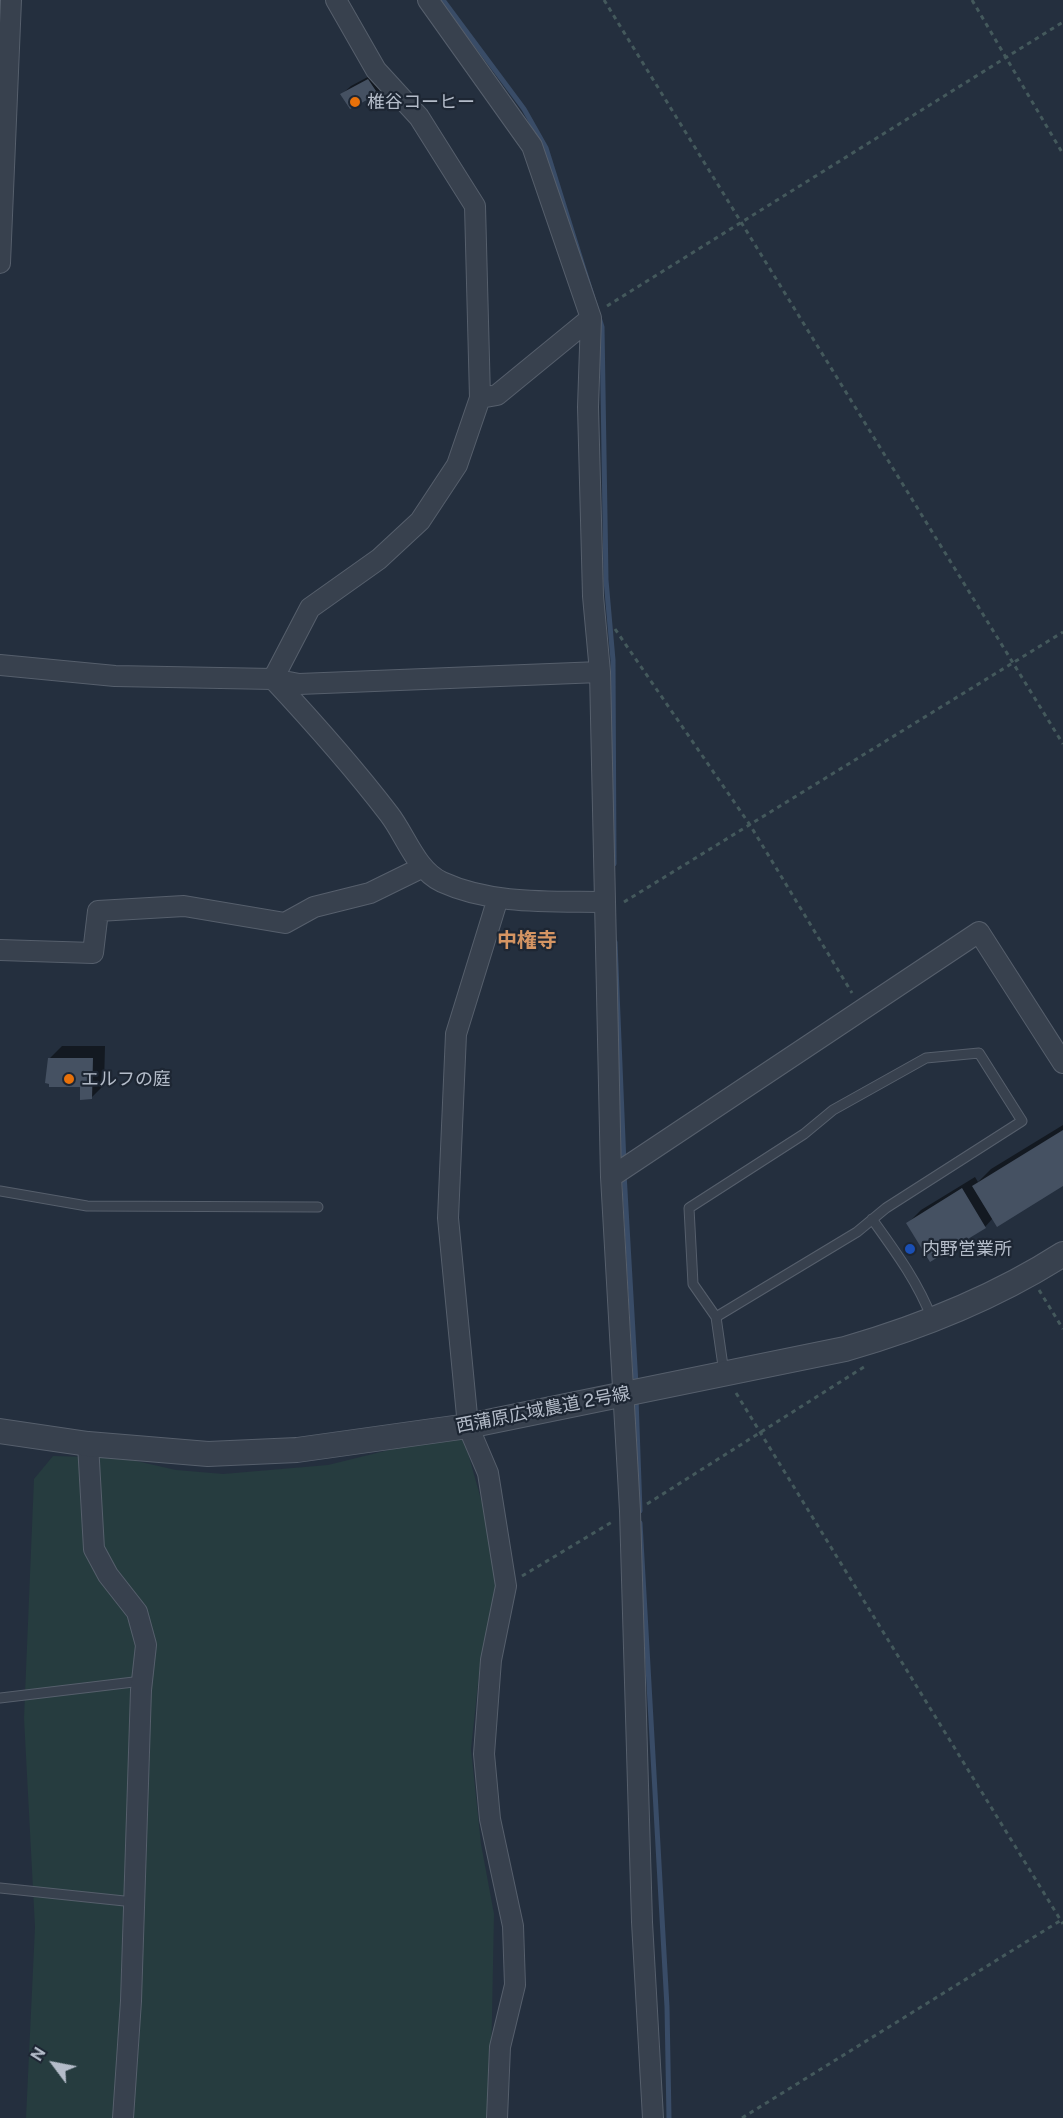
<!DOCTYPE html>
<html>
<head>
<meta charset="utf-8">
<style>
	body { margin:0 }
	#map { position:relative; width:1063px; height:2118px; overflow:hidden; background:#242f3e; font-family:"Public Sans",sans-serif }
	canvas { display:block }
	.north { position:absolute; left:24px; top:2034px; width:60px; height:60px; -webkit-text-stroke:4px #1d2633; paint-order:stroke; rotate:302deg; font-size:16px; font-weight:700; line-height:24px; text-align:center; color:#b4bcc9 }
	.north::after { content:''; display:block; margin:auto; width:21px; height:27px; background:#b4bcc9; clip-path:polygon(50% 0,100% 100%,50% 72%,0 100%) }
</style>
</head>
<body>
<div id="map">
<canvas width="1063" height="2118"></canvas>
<div class="north">N</div>
</div>
<script>
const g = document.querySelector('canvas').getContext('2d');
g.lineJoin = 'round';
function fillPath(path, color) {
  g.fillStyle = color;
  g.fill(path, 'evenodd');
}
function strokePath(path, color, width, dash) {
  g.strokeStyle = color;
  g.lineWidth = width;
  g.lineCap = dash ? 'butt' : 'round';
  g.setLineDash(dash || []);
  g.stroke(path);
}
function drawText(font, color, halo, rows, align = 'center') {
  g.font = font + ' "Public Sans","Noto Sans JP",sans-serif';
  g.lineWidth = 4.5;
  g.setLineDash([]);
  g.textBaseline = 'middle';
  g.strokeStyle = halo;
  g.fillStyle = color;
  for (const [text, x, y, turn = 0] of rows) {
    g.save();
    g.translate(x, y);
    g.rotate((+turn || 0) * Math.PI / 180);
    g.textAlign = isNaN(turn) ? turn : align;
    if (halo) g.strokeText(text, 0, 0);
    g.fillText(text, 0, 0);
    g.restore();
  }
}
fillPath(new Path2D(`
	M 462,1432 L 501,1570 L 480,1665 L 471,1749 L 481,1844 L 494,1914 L 490,2118 L 26,2118 L 35,1927 L 24,1718 L 34,1479 L 53,1456 L 123,1458 L 176,1470 L 223,1474 L 328,1465 Z`), '#263c3f');
fillPath(new Path2D(`
	M 377,72 L 385,85 L 377,93 L 342,94 L 351,86 Z
	M 62,1046 L 105,1046 L 104,1085 L 91,1098 L 82,1086 L 49,1059 Z
	M 1063,1125 L 1063,1185 L 993,1218 L 985,1227 L 908,1223 L 921,1210 L 975,1177 L 978,1182 L 991,1169 Z`), '#0007');
strokePath(new Path2D(`
	M 443,0 L 524,109 L 546,148 L 602,327 L 606,580 L 613,660 L 614,864
	M 615,942 L 624,1164
	M 624,1173 L 636,1385
	M 636,1398 L 640,1511
	M 640,1523 L 667,2007 L 669,2118`), '#394c67', 5);
fillPath(new Path2D(`
	M 368,79 L 378,94 L 350,109 L 340,94 Z
	M 48,1058 L 93,1058 L 92,1099 L 80,1100 L 80,1087 L 49,1087 L 49,1084 L 45,1083 Z
	M 1063,1130 L 1063,1186 L 997,1227 L 972,1186 Z
	M 962,1188 L 986,1228 L 930,1262 L 906,1223 Z`), '#455162');
const service = new Path2D(`
	M 0,1191 L 87,1206 L 318,1207
	M 872,1219 C 895,1251 918,1282 932,1319
	M 716,1317 L 857,1232 L 886,1208 L 1022,1121 L 979,1053 L 926,1058 L 833,1110 L 804,1134 L 689,1208 L 693,1284 L 716,1317 L 724,1373
	M 0,1698 L 142,1681
	M 0,1888 L 134,1902`);
const minor = new Path2D(`
	M 428,0 L 532,146 L 591,318 L 588,407 L 593,596 L 600,672 L 611,1177 L 630,1511 L 642,1922 L 653,2118
	M 0,263 L 11,0
	M 480,398 L 497,395 L 591,318
	M 0,665 L 115,676 L 273,679 L 299,684 L 600,672
	M 273,679 L 310,608 L 379,559 L 420,521 L 457,465 L 480,398 L 475,206 L 419,117 L 376,70 L 336,0
	M 273,679 C 314,723 353,767 389,814 C 406,836 416,870 442,882 C 492,905 551,901 605,902
	M 0,950 L 93,953 L 98,911 L 184,906 L 285,923 L 314,907 L 370,893 L 423,867
	M 611,1177 L 979,932 L 1063,1063
	M 88,1444 L 94,1549 L 108,1575 L 137,1612 L 146,1645 L 141,1690 L 131,2001 L 123,2118
	M 497,2118 L 500,2047 L 515,1985 L 513,1926 L 490,1819 L 484,1754 L 491,1660 L 506,1586 L 488,1473 L 468,1426 L 448,1218 L 456,1034 L 498,898`);
const tertiary = new Path2D(`
	M 0,1431 L 88,1444 L 208,1454 L 297,1450 L 468,1426 L 845,1349 C 921,1327 996,1297 1063,1254`);
strokePath(service, '#565f6c', 11);
strokePath(minor, '#565f6c', 22);
strokePath(tertiary, '#565f6c', 26);
strokePath(new Path2D(`
	M 604,0 L 1063,744
	M 972,0 L 1063,154
	M 607,306 L 1063,22
	M 615,629 L 750,825 L 852,993
	M 624,902 L 1063,632
	M 1039,1290 L 1063,1329
	M 736,1393 L 1063,1924
	M 647,1504 L 867,1365
	M 522,1576 L 612,1522
	M 742,2118 L 1063,1919`), '#44595c', 3, [4.5, 4.5]);
strokePath(service, '#38414e', 9);
strokePath(minor, '#38414e', 20);
strokePath(tertiary, '#38414e', 24);
for (const [x, y, r, color] of [
	[355,102,6,"#e8710a"],
	[69,1079,6,"#e8710a"],
	[910,1249,6,"#1a4fb4"]
]) {
  const dot = new Path2D();
  dot.arc(x, y, r, 0, 2 * Math.PI);
  g.fillStyle = color;
  g.fill(dot);
  strokePath(dot, '#1d2633', 2);
}
drawText('18px', '#b4bcc9', '#1d2633', [
	["椎谷コーヒー",367,102],
	["エルフの庭",81,1079],
	["内野営業所",922,1249]
], 'left');
drawText('18px', '#b4bcc9', '#1d2633', [
	["西蒲原広域農道 2号線",543,1410,-11]
]);
drawText('bold 20px', '#d59563', '#1d2633', [
	["中権寺",527,941]
]);
</script>
</body>
</html>
